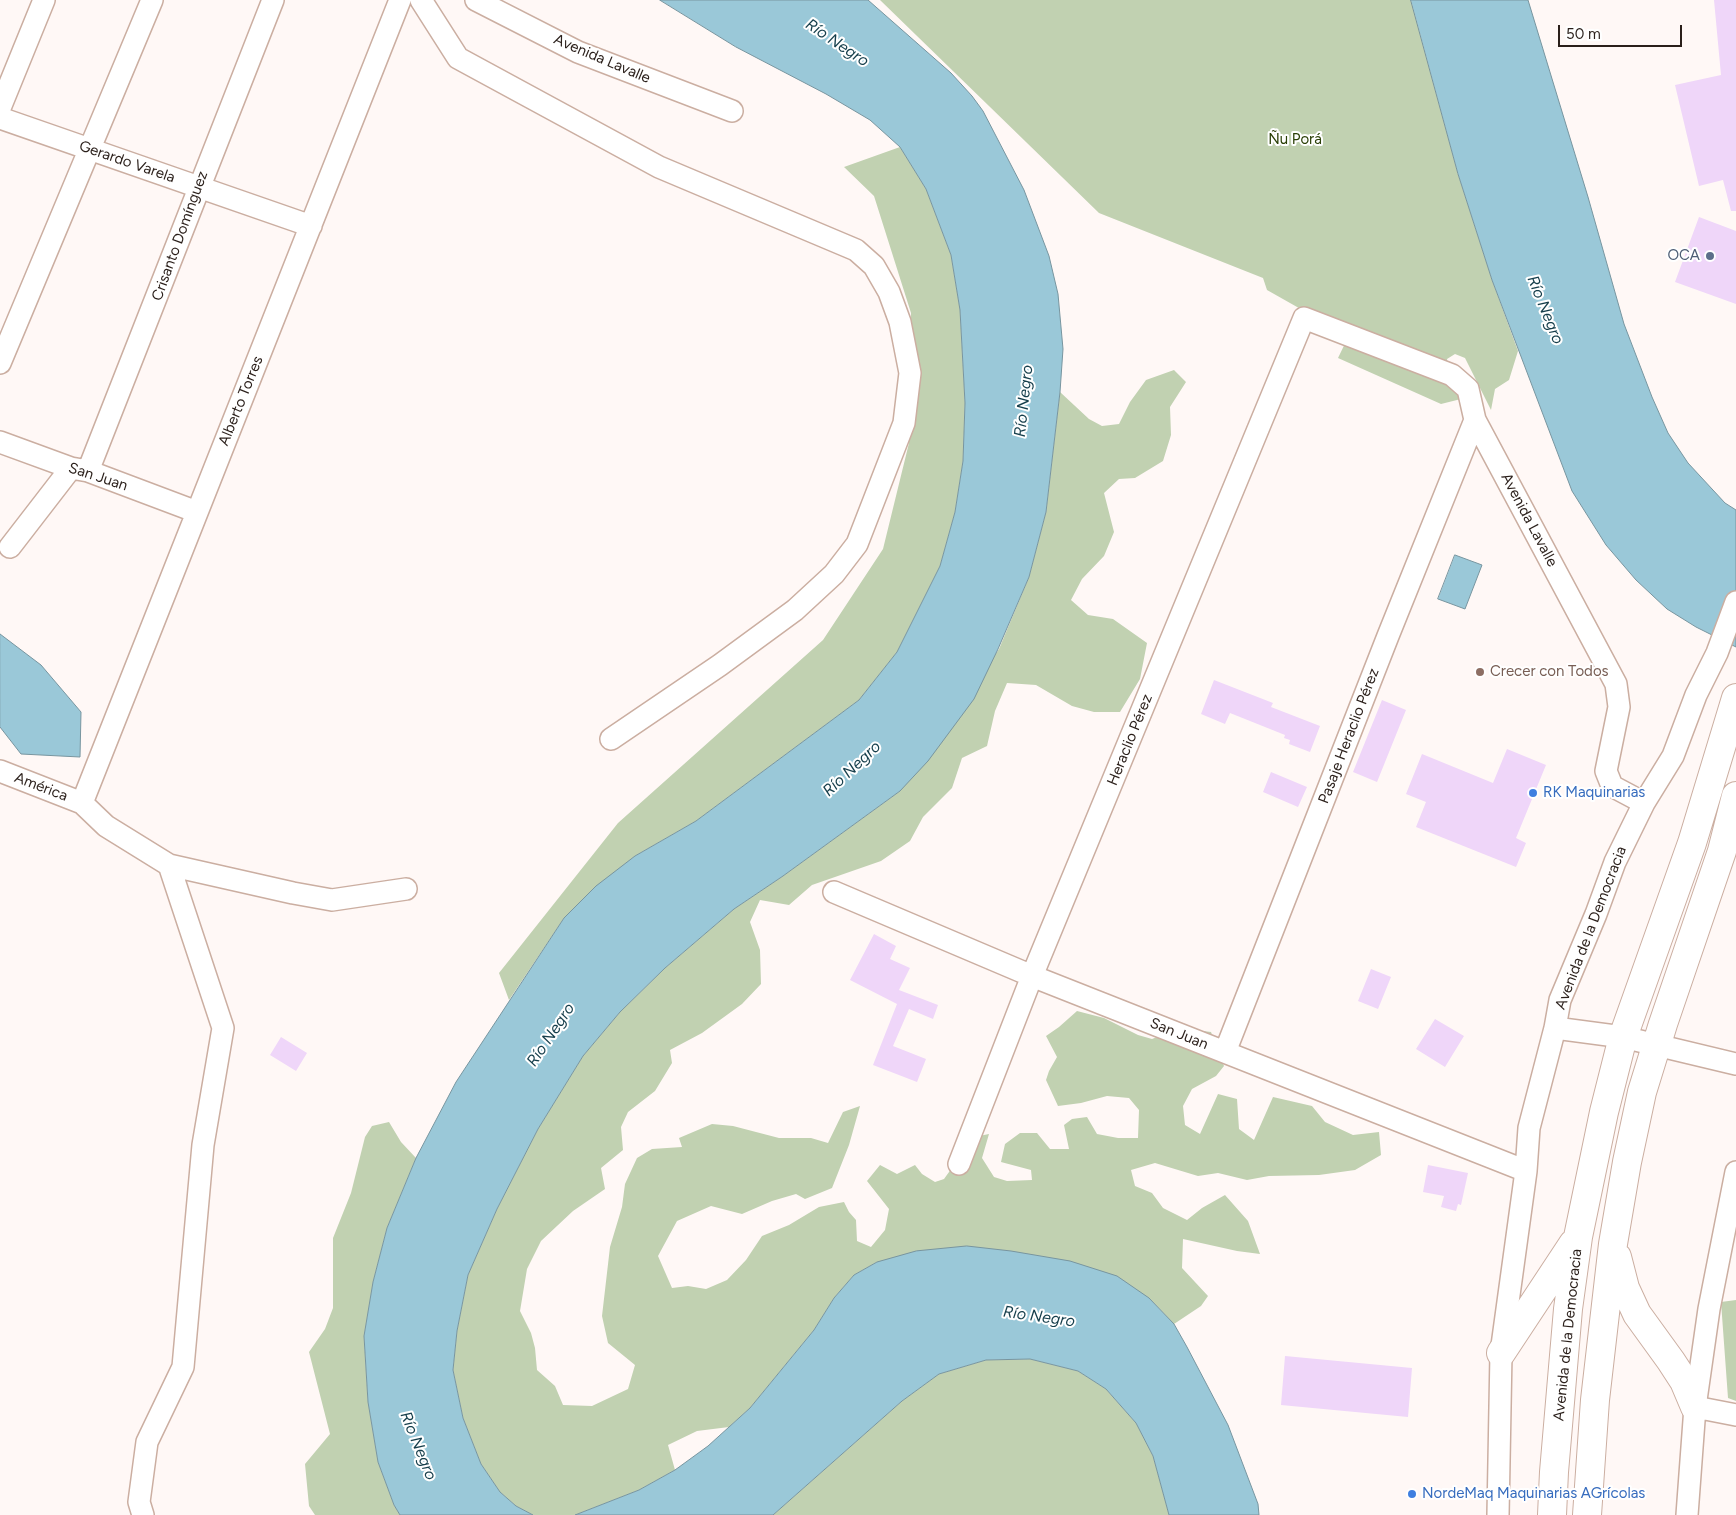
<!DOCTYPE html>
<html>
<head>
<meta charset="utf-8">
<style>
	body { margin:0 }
	#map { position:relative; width:1736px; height:1515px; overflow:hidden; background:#fff8f6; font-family:Figtree,sans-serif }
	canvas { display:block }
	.scale { position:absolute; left:1558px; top:25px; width:124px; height:22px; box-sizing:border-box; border:2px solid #2a1f1a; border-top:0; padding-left:6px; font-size:15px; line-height:18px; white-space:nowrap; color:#2a1f1a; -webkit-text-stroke:4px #fff; paint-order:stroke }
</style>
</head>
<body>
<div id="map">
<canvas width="1736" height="1515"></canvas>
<div class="scale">50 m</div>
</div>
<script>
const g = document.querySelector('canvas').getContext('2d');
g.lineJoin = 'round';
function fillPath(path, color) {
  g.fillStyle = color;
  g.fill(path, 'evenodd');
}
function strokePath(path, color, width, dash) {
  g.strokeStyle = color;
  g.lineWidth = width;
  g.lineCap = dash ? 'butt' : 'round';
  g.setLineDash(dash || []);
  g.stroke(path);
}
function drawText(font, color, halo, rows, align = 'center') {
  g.font = font + ' Figtree,sans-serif';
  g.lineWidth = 4;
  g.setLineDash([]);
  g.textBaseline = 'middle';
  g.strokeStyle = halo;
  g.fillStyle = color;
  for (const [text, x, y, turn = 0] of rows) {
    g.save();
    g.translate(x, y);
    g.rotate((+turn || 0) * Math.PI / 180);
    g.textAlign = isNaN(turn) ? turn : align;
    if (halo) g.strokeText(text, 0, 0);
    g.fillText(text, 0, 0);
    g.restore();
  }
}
fillPath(new Path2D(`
	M 880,0 L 1411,0 L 1458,174 L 1492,280 L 1518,351 L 1509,380 L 1495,389 L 1491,410 L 1465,358 L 1455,354 L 1447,359 L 1450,383 L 1461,399 L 1441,404 L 1338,358 L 1353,327 L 1313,316 L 1267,290 L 1263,278 L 1099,213 Z
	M 900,147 L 926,189 L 951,255 L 960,310 L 965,403 L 963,461 L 955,512 L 940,566 L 897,652 L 859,700 L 696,821 L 635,856 L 564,918 L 509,1000 L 499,973 L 618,823 L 823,640 L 883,549 L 909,443 L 911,313 L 874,196 L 844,167 Z
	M 1174,370 L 1186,382 L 1170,407 L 1171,435 L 1163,461 L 1135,478 L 1119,479 L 1104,493 L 1114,532 L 1104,556 L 1082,579 L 1071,600 L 1088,615 L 1113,619 L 1147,643 L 1140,679 L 1120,712 L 1094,712 L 1072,706 L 1036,685 L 1007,683 L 995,711 L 987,746 L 962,758 L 952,788 L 923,817 L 910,841 L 881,861 L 812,885 L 789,905 L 760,900 L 750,922 L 760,950 L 761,984 L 742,1004 L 702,1033 L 670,1050 L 672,1063 L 655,1091 L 628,1112 L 621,1127 L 623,1150 L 601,1168 L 605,1189 L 573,1211 L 541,1241 L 527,1269 L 520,1311 L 531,1333 L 535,1348 L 537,1370 L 555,1386 L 563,1405 L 592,1406 L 628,1389 L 635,1365 L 608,1343 L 602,1316 L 610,1247 L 622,1207 L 625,1184 L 637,1158 L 652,1149 L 682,1147 L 679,1138 L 712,1124 L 733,1126 L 779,1138 L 811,1138 L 828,1143 L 843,1112 L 860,1106 L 849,1145 L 832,1188 L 805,1199 L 796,1194 L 772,1201 L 742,1214 L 711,1206 L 677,1221 L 658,1256 L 672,1288 L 688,1286 L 706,1289 L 727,1280 L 746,1260 L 762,1236 L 789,1225 L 819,1207 L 844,1202 L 849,1212 L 856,1220 L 857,1241 L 871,1247 L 885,1230 L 889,1209 L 867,1181 L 880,1165 L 897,1174 L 915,1165 L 922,1174 L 935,1182 L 944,1179 L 974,1137 L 989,1134 L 982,1158 L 994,1177 L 1007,1181 L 1032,1180 L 1031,1170 L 1001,1162 L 1005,1144 L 1020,1133 L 1037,1133 L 1050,1149 L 1069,1149 L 1064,1125 L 1072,1119 L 1087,1117 L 1097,1134 L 1118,1138 L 1138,1138 L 1139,1110 L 1129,1098 L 1107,1096 L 1081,1103 L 1058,1106 L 1046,1080 L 1049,1071 L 1057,1057 L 1046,1036 L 1059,1027 L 1077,1011 L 1104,1018 L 1138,1035 L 1152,1039 L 1179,1028 L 1211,1032 L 1224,1066 L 1216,1076 L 1192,1089 L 1183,1106 L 1185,1125 L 1200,1134 L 1218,1094 L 1237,1099 L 1239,1129 L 1254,1140 L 1273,1097 L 1312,1106 L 1325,1122 L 1353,1135 L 1379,1132 L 1381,1155 L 1355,1170 L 1319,1175 L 1269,1176 L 1247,1180 L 1218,1173 L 1198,1176 L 1155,1163 L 1131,1170 L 1135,1186 L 1152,1193 L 1163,1208 L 1187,1220 L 1202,1208 L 1225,1195 L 1248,1221 L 1260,1254 L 1237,1251 L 1183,1239 L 1182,1268 L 1208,1296 L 1201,1306 L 1174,1324 L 1149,1298 L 877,1262 L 854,1275 L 834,1298 L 814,1330 L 777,1375 L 750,1408 L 729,1427 L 697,1431 L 668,1445 L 675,1470 L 639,1490 L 575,1515 L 533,1515 L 516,1506 L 500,1492 L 481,1464 L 463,1418 L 453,1370 L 457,1331 L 468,1275 L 497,1209 L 538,1129 L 583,1056 L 620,1012 L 665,968 L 734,909 L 783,876 L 900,791 L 999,649 L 1029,577 L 1046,512 L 1060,392 L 1089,419 L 1102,426 L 1119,424 L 1130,402 L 1146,380 Z
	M 389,1122 L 401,1142 L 416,1158 L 387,1228 L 373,1282 L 364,1336 L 368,1402 L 378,1462 L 394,1505 L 400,1515 L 315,1515 L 309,1506 L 305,1464 L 330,1434 L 309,1352 L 325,1329 L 333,1308 L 333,1238 L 351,1193 L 365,1137 L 372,1126 Z
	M 1736,1300 L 1736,1401 L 1728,1398 L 1721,1302 Z
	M 1030,1359 L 1078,1371 L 1106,1389 L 1136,1423 L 1153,1456 L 1169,1515 L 773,1515 L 902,1401 L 939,1374 L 986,1360 Z`), '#c1d1b1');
const water = new Path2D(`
	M 660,0 L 868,0 L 951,73 L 972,96 L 983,111 L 1024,190 L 1049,256 L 1058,294 L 1063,349 L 1060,392 L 1046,512 L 1029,577 L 998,649 L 974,699 L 928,761 L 900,791 L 783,876 L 734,909 L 665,968 L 620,1012 L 583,1056 L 538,1129 L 497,1209 L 468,1275 L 457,1331 L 453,1370 L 463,1418 L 481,1464 L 500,1492 L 516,1506 L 533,1515 L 400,1515 L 394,1505 L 378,1462 L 368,1402 L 364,1336 L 373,1282 L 387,1228 L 416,1158 L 456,1082 L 564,918 L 596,886 L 635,856 L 696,821 L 859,700 L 897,652 L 940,566 L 955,512 L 963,461 L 965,403 L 960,310 L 951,255 L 926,189 L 900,147 L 870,120 L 826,94 L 736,47 Z
	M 1411,0 L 1528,0 L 1588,197 L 1624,324 L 1652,397 L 1668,433 L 1688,463 L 1725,503 L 1736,510 L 1736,647 L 1696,627 L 1667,609 L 1636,580 L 1606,545 L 1572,491 L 1492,280 L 1458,174 Z
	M 1455,555 L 1482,565 L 1465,609 L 1438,599 Z
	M 0,634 L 41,665 L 81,712 L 80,757 L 21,754 L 0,727 Z
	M 967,1246 L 1011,1251 L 1070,1261 L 1117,1276 L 1149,1298 L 1174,1324 L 1187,1347 L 1228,1425 L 1258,1504 L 1259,1515 L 1169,1515 L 1153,1456 L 1136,1423 L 1106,1389 L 1078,1371 L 1030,1359 L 986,1360 L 939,1374 L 902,1401 L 773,1515 L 575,1515 L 639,1490 L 675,1470 L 708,1446 L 750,1408 L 814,1330 L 834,1298 L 854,1275 L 877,1262 L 916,1251 Z`);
fillPath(water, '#9ac8d8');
strokePath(water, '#78959f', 1);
fillPath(new Path2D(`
	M 1714,0 L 1736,0 L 1736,211 L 1731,211 L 1723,180 L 1699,186 L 1675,85 L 1721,75 Z
	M 1699,217 L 1736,231 L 1736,304 L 1675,282 Z
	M 1214,680 L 1273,703 L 1271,707 L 1320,726 L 1310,752 L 1289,744 L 1290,740 L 1284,738 L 1285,735 L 1230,713 L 1225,724 L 1201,714 Z
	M 1382,700 L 1406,710 L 1377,782 L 1353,772 Z
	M 1507,749 L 1546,765 L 1516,838 L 1526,843 L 1516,867 L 1416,827 L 1426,802 L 1406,794 L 1422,754 L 1493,783 Z
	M 1271,772 L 1307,787 L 1298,807 L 1263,792 Z
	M 874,934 L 896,946 L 890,959 L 910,968 L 899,990 L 938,1005 L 933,1019 L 909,1009 L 893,1046 L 926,1059 L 917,1082 L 873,1065 L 897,1004 L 850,980 Z
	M 1371,969 L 1391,977 L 1378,1009 L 1358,1001 Z
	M 1435,1019 L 1464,1036 L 1445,1067 L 1416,1049 Z
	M 281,1037 L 307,1053 L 296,1071 L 270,1055 Z
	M 1428,1165 L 1468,1173 L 1461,1205 L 1458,1204 L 1456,1211 L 1441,1207 L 1444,1196 L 1423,1192 Z
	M 1285,1356 L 1412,1368 L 1408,1417 L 1281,1405 Z`), '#efd6f9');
const minor = new Path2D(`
	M 421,0 L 458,58 L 659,167 L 856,250 L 874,266 L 889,292 L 900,322 L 910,373 L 904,423 L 857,544 L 834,574 L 795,610 L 720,665 L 611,739
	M 476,0 L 578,52 L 732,111
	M 0,108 L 44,0
	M 0,118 L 311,226
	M 0,363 L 152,0
	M 0,442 L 71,468 L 88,471 L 197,512
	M 88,471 C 150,315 210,157 273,0
	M 10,547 L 71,468
	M 0,771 L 82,803 L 106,826 L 169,865 L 223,1028 L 203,1145 L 183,1367 L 147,1442 L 139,1502 L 143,1515
	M 82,803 L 400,0
	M 169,865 L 293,893 L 332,900 L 406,889
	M 834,892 L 1032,976 L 1526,1171
	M 1555,1028 L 1623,1037 L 1736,1064
	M 1225,1052 L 1388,636 L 1475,420
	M 959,1164 L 1032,976 L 1304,318 L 1452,375 L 1468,389 L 1475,420 L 1616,684 L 1619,707 L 1606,771 L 1612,786 L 1644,803
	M 1695,1407 L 1736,1415
	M 1498,1515 L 1501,1353 L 1526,1171 L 1529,1128 L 1555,1028 L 1560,1000 L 1596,914 L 1615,862 L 1644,803 L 1673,756 L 1696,695 L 1717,653 L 1736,602
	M 1687,1515 L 1695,1407 L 1709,1309 L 1736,1172`);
const highway = new Path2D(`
	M 1617,1257 L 1625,1288 L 1637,1314 L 1671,1361 L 1684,1381 L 1695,1407
	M 1501,1353 L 1573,1244
	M 1552,1515 L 1554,1472 L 1568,1309 L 1578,1237 L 1604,1112 L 1623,1037 L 1692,843 L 1736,698
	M 1587,1515 L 1595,1400 L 1613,1244 L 1627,1162 L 1642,1092 L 1663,1024 L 1722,851 L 1736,796`);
strokePath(minor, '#cbaea1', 24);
strokePath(highway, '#cbaea1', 30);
strokePath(minor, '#fff', 21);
strokePath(highway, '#fff', 28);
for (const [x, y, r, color] of [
	[1710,256,5,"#5c6f8a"],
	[1480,672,5,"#8d6e63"],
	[1533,793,5,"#3f7fe0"],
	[1412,1494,5,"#3f7fe0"]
]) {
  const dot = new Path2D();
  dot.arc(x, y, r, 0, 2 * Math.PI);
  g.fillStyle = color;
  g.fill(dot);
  strokePath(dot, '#fff', 2);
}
drawText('15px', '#2a1f1a', '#fff', [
	["Avenida Lavalle",602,59,23],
	["Gerardo Varela",127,162,19],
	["Crisanto Domínguez",180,236,-70],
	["Alberto Torres",241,401,-68],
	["San Juan",98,477,18],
	["Avenida Lavalle",1529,520,62],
	["Pasaje Heraclio Pérez",1349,736,-69],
	["Heraclio Pérez",1130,740,-68],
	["América",41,787,21],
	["Avenida de la Democracia",1591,928,-69],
	["San Juan",1179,1034,22],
	["Avenida de la Democracia",1568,1335,-84]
]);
drawText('15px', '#2a3f06', '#fff', [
	["Ñu Porá",1295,140]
]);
drawText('15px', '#4e5e75', '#fff', [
	["OCA",1700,256]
], 'right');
drawText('15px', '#785e54', '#fff', [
	["Crecer con Todos",1490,672]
], 'left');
drawText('15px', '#366cbe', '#fff', [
	["RK Maquinarias",1543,793],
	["NordeMaq Maquinarias AGrícolas",1422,1494]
], 'left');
drawText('italic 16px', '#153e4b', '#fff', [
	["Río Negro",837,43,34],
	["Río Negro",1545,310,68],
	["Río Negro",1024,401,-84],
	["Río Negro",852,769,-43],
	["Río Negro",551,1035,-56],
	["Río Negro",1039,1317,8],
	["Río Negro",418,1446,68]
]);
</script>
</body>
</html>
